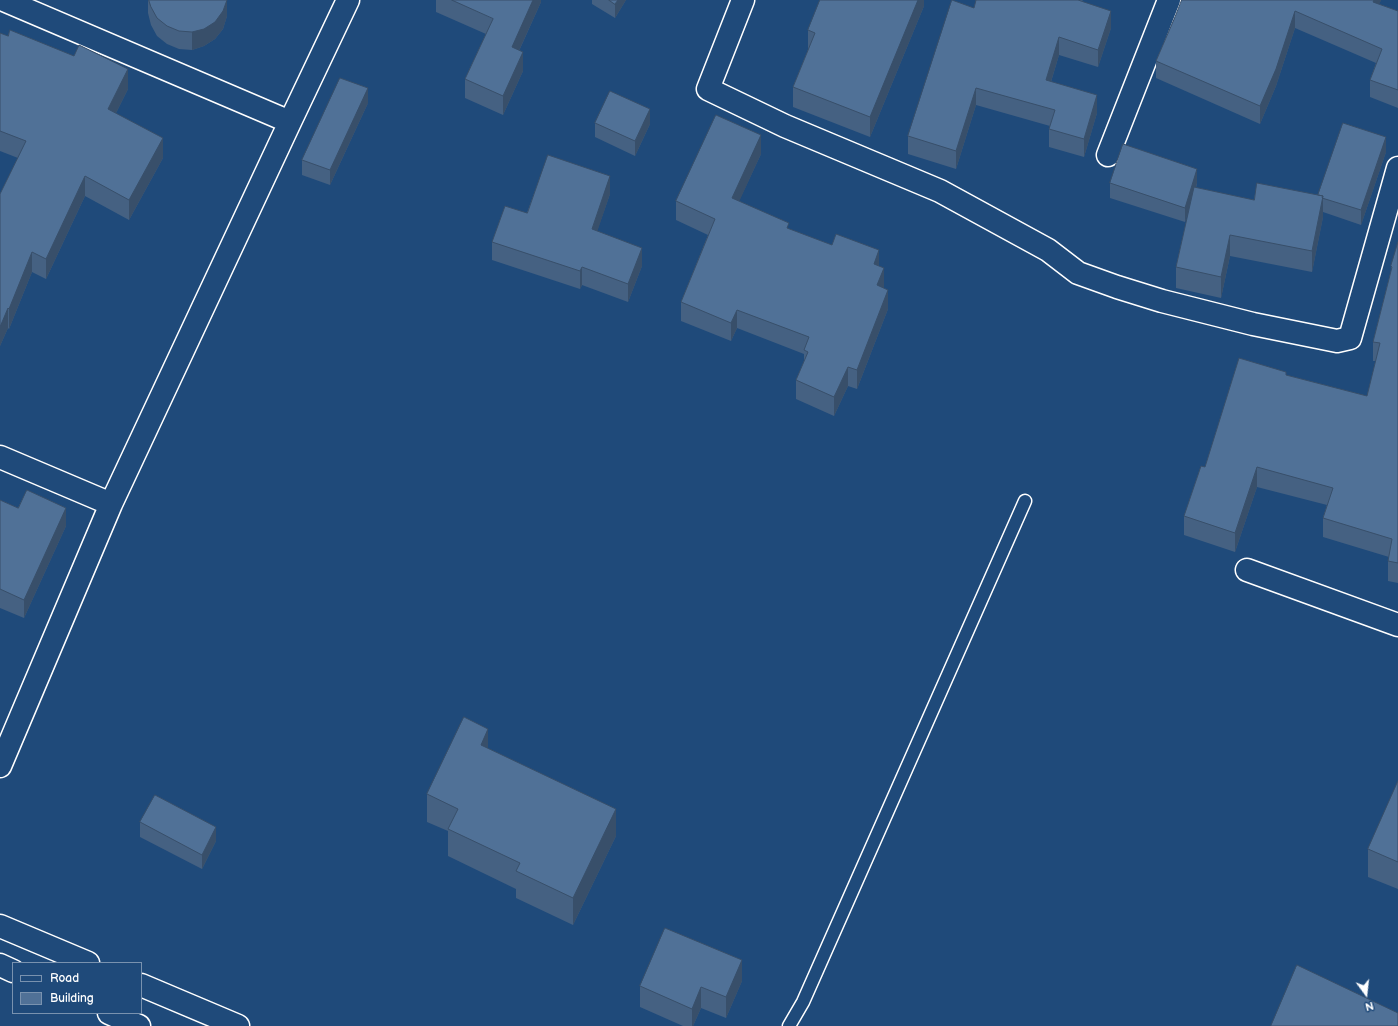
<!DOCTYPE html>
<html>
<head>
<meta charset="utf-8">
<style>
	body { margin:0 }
	#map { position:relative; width:1398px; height:1026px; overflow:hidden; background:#1f4a7a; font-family:"Balsamiq Sans",sans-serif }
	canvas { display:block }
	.legend { position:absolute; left:12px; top:962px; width:130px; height:52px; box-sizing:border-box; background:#1f4a7a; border:1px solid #7992af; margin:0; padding:5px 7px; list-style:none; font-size:12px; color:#fff }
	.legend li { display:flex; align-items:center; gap:8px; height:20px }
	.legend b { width:20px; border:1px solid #7992af }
	.north { position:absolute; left:1346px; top:974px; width:40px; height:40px; -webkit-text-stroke:3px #1f4a7a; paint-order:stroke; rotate:165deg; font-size:11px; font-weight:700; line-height:16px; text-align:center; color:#fff }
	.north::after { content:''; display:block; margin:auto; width:14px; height:18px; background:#fff; clip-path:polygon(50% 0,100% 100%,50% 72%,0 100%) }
</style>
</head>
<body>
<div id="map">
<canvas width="1398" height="1026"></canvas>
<ul class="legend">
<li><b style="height:5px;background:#1f4a7a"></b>Road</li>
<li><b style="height:11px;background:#507197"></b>Building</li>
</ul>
<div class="north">N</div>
</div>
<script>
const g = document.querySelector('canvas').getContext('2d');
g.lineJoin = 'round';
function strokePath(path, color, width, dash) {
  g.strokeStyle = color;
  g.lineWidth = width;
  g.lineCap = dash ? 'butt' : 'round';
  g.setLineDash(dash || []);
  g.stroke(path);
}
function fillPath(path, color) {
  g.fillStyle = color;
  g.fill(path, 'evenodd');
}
const lane = new Path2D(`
	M 789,1026 L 803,1002 L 1025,501`);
const street = new Path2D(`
	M 4,0 L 290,122
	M 743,0 L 708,89 L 785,126 L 940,191 L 1048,250 L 1078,273 L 1117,287 L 1162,301 L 1253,324 L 1337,341 L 1350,338 L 1398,168
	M 1108,155 L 1169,0
	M 0,457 L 111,504
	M 1247,570 L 1398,625
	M 0,766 L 111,504 L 290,122 L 348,0`);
const primary = new Path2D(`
	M 0,926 L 88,963
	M 0,965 L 13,971
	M 141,985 L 238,1026
	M 109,1013 L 139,1026`);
strokePath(lane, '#fff', 15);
strokePath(street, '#fff', 25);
strokePath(primary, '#fff', 25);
strokePath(lane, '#1f4a7a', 12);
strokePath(street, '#1f4a7a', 22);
strokePath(primary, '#1f4a7a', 22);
fillPath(new Path2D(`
	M 148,0 L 227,0 L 227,16 L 223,29 L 215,39 L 204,46 L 192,50 L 179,49 L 167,44 L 157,36 L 151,25 L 148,13 Z
	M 436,0 L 541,0 L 541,2 L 519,51 L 523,71 L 503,115 L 465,98 L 465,79 L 486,34 L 436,12 Z
	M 592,0 L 626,0 L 615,18 L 592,4 Z
	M 924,0 L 924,6 L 870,137 L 793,107 L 793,87 L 808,50 L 808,30 Z
	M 976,0 L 1083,0 L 1082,1 L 1111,28 L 1098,67 L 1059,55 L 1051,82 L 1097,113 L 1084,157 L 1049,147 L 1049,129 L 1050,126 L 976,105 L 956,169 L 908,154 L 908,136 L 974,8 Z
	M 1381,0 L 1379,4 L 1398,11 L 1398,108 L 1370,97 L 1370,80 L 1376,63 L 1295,28 L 1276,86 L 1260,124 L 1156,78 L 1156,61 L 1175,17 Z
	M 0,33 L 128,89 L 116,113 L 163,158 L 129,220 L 85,196 L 46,279 L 32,272 L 9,329 L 8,328 L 0,346 L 0,194 L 18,158 L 0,151 Z
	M 368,103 L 330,185 L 302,175 L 302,160 Z
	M 595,123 L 650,124 L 635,156 L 595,137 Z
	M 1386,152 L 1361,225 L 1323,212 L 1323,217 L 1312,272 L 1230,256 L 1221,298 L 1176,288 L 1176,267 L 1190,206 L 1185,222 L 1110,198 L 1110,183 L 1197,183 L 1196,188 L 1254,200 L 1318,195 Z
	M 761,154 L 739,201 L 789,229 L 879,266 L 888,309 L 857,389 L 848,386 L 834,416 L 796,399 L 796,380 L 804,363 L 804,354 L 737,328 L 731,341 L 681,321 L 681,302 L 708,235 L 676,220 L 676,201 Z
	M 610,194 L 597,231 L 642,266 L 628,302 L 582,285 L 580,289 L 492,260 L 492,242 L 527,213 Z
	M 1398,242 L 1398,583 L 1388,581 L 1388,561 L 1389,557 L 1323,537 L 1323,518 L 1327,505 L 1257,487 L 1235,552 L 1184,535 L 1184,516 L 1286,375 L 1367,396 L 1376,361 L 1373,361 L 1373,342 L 1391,271 L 1391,266 Z
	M 0,500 L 18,508 L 66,526 L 24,618 L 0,608 Z
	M 488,749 L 616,836 L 573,925 L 516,898 L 516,889 L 448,856 L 448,831 L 427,822 L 427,794 Z
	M 1398,781 L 1398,889 L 1368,877 L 1368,849 Z
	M 140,822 L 216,841 L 202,869 L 140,837 Z
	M 742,981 L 726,1018 L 701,1008 L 693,1026 L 683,1026 L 640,1007 L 640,986 Z`), '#456182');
fillPath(new Path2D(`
	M 227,0 L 227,16 L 223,29 L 215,39 L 204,46 L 192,50 L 192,32 Z
	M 533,0 L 541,0 L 541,2 L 512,66 L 512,47 Z
	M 618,0 L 626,0 L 615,18 L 615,4 Z
	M 918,0 L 924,0 L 924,6 L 870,137 L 870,117 Z
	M 1374,0 L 1381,0 L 1373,19 L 1373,2 Z
	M 1111,11 L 1111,28 L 1098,67 L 1098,50 Z
	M 1295,11 L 1295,28 L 1276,86 L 1260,124 L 1260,106 Z
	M 1059,37 L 1059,55 L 1046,98 L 1046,80 Z
	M 523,52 L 523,71 L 503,115 L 503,96 Z
	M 128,69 L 128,89 L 108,129 L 108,109 Z
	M 368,88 L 368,103 L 330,185 L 330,170 Z
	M 976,88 L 976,105 L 956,169 L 956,151 Z
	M 1097,95 L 1097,113 L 1084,157 L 1084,139 Z
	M 650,109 L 650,124 L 635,156 L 635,141 Z
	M 761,135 L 761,154 L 732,217 L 732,198 Z
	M 1386,137 L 1386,152 L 1361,225 L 1361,210 Z
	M 163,138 L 163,158 L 129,220 L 129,200 Z
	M 1197,169 L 1197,183 L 1185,222 L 1185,208 Z
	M 85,176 L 85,196 L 46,279 L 46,259 Z
	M 610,176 L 610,194 L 592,247 L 592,229 Z
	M 1323,196 L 1323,217 L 1312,272 L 1312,251 Z
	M 1230,235 L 1230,256 L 1221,298 L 1221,277 Z
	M 642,248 L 642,266 L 628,302 L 628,284 Z
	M 879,250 L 879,269 L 874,264 Z
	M 32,252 L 32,272 L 9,329 L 9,309 Z
	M 582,267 L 582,285 L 580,289 L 580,271 Z
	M 884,268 L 884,287 L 877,304 L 877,285 Z
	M 888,290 L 888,309 L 857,389 L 857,370 Z
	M 8,308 L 8,328 L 0,346 L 0,327 Z
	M 737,310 L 737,328 L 731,341 L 731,323 Z
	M 848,367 L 848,386 L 834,416 L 834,397 Z
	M 1257,467 L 1257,487 L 1235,552 L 1235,533 Z
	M 66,508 L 66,526 L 24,618 L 24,600 Z
	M 488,729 L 488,756 L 481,745 Z
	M 616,809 L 616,836 L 573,925 L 573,898 Z
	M 216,827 L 216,841 L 202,869 L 202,855 Z
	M 742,960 L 742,981 L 726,1018 L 726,997 Z
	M 701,987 L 701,1008 L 693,1026 L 692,1026 L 692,1009 Z`), '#384f6a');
const building = new Path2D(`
	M 149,0 L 227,0 L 223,11 L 215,22 L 204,29 L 192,32 L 179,31 L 167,26 L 157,18 L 151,7 Z
	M 452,0 L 533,0 L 512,47 L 523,52 L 503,96 L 465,79 L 493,19 Z
	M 609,0 L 618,0 L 615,4 Z
	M 820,0 L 918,0 L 870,117 L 793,87 L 815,33 L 808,30 Z
	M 952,0 L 974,8 L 976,0 L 1078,0 L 1111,11 L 1098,50 L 1059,37 L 1046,80 L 1097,95 L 1084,139 L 1049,129 L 1055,110 L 976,88 L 956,151 L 908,136 Z
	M 1182,0 L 1374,0 L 1373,2 L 1398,11 L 1398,90 L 1370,80 L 1382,49 L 1295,11 L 1276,69 L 1260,106 L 1156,61 L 1175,17 Z
	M 10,30 L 74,56 L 79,45 L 128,69 L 108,109 L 163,138 L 129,200 L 85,176 L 46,259 L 32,252 L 9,309 L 8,308 L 0,327 L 0,194 L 26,141 L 0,131 L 0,33 L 8,36 Z
	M 340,78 L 368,88 L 330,170 L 302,160 Z
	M 610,91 L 650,109 L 635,141 L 595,123 Z
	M 716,115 L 761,135 L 732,198 L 789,223 L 787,228 L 832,245 L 836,234 L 879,250 L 874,264 L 884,268 L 877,285 L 888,290 L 857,370 L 848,367 L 834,397 L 796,380 L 808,352 L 804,350 L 809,337 L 737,310 L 731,323 L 681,302 L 715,219 L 676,201 Z
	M 1343,123 L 1386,137 L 1361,210 L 1322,198 L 1323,196 L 1318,195 Z
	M 1123,144 L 1197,169 L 1185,208 L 1110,183 Z
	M 548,155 L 610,176 L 592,229 L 642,248 L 628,284 L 582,267 L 580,271 L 492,242 L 505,206 L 527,213 Z
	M 1257,183 L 1323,196 L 1312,251 L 1230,235 L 1221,277 L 1176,267 L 1194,187 L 1254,200 Z
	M 1398,242 L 1398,563 L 1388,561 L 1392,539 L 1323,518 L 1333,488 L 1257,467 L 1235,533 L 1184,516 L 1201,466 L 1205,467 L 1239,358 L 1286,372 L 1286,375 L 1367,396 L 1380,343 L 1373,342 L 1392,267 L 1391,266 Z
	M 27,490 L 66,508 L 24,600 L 0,589 L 0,500 L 18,508 Z
	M 464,717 L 488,729 L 481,745 L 616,809 L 573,898 L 516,871 L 520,863 L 448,829 L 458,809 L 427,794 Z
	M 1398,781 L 1398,862 L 1368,849 Z
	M 155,795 L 216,827 L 202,855 L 140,822 Z
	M 665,928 L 742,960 L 726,997 L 701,987 L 692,1009 L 640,986 Z
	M 1297,965 L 1398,1013 L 1398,1026 L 1271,1026 Z`);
fillPath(building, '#507197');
strokePath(building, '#384f6a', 1);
</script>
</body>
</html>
